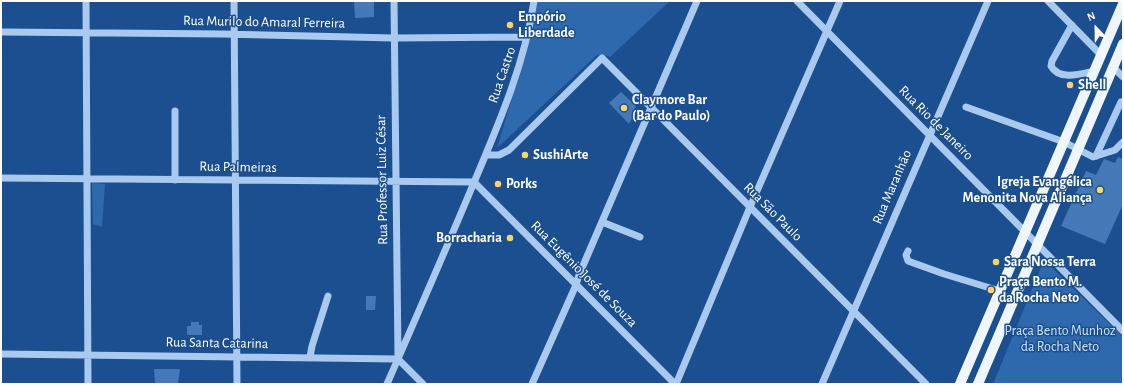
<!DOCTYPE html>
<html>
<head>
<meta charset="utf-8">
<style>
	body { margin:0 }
	#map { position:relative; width:1124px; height:385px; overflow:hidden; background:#1b4f8f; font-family:"Alegreya Sans",sans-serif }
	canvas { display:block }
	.frame { position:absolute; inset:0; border:2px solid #fff; pointer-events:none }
	.north { position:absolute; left:1076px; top:8px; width:40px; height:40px; -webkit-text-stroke:3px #1b4f8f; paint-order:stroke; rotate:338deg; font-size:11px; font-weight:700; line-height:16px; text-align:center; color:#fff }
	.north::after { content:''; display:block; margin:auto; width:14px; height:18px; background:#fff; clip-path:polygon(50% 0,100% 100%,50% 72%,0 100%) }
</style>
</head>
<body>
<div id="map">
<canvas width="1124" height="385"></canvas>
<div class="frame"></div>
<div class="north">N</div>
</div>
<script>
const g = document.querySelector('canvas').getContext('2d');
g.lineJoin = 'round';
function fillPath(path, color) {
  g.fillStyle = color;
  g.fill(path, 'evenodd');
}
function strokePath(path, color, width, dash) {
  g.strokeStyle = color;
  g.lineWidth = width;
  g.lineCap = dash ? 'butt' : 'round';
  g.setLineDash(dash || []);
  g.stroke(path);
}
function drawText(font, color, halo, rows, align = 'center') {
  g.font = font + ' "Alegreya Sans",sans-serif';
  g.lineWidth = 3;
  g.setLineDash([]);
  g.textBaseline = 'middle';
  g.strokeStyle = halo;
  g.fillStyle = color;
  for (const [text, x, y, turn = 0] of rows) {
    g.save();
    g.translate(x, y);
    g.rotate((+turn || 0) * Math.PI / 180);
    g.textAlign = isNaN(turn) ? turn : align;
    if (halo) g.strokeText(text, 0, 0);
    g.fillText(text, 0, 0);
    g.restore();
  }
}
fillPath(new Path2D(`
	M 537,1 L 670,1 L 610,57 L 601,54 L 596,56 L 497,148 L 533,28 Z
	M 92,183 L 105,184 L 102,227 L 93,224 Z
	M 1044,260 L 1123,337 L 1123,384 L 993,384 Z`), '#2e69ad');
fillPath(new Path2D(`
	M 354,1 L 374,1 L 374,17 L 355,18 Z
	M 621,92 L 635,105 L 636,111 L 629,124 L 609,103 Z
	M 1118,157 L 1123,159 L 1123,204 L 1105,244 L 1061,226 L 1086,171 L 1096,175 L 1104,159 L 1115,163 Z
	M 366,296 L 376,296 L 375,310 L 366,310 Z
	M 191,322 L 199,322 L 199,325 L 202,325 L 202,335 L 187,335 L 187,326 L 191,326 Z
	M 154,369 L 180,369 L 178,384 L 155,384 Z`), '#4478b7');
strokePath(new Path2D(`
	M 86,1 L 88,384
	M 234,1 L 237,384
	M 394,1 L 398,357
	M 797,1 L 1123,331
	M 1048,1 L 1101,55
	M 1072,25 L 1052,61 L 1051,66 C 1059,81 1081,74 1094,71
	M 1,32 L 222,34 L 394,38 L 527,37
	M 1113,67 L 1123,77
	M 966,107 L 1064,142 L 1093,157 L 1115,150 L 1123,142
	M 175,111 L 175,180
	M 486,155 L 499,155 L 509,150 L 602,58 L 926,384
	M 1096,156 L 1121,102 L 1123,103
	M 1,178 L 474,182 L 675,384
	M 602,222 L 640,237
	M 908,251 L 906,255 L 908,261 L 944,274 L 1000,291
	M 1,354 L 398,359 L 423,384
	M 310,357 L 312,346 L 328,296
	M 387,384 C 415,320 443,256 470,192 C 496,130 524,68 534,1
	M 532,384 L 576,285 L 579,275 L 697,1
	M 676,384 L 750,207 L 840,1
	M 822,384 L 988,1`), '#a9c9ee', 7);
strokePath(new Path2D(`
	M 960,384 L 1123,4
	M 978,384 L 1123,44`), '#f0f6ff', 10);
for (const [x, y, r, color] of [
	[510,25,4,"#ffd166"],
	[1070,85,4,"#ffd166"],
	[624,108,4,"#ffd166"],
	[525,155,4,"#ffd166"],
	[498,184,4,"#ffd166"],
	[1100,190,4,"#ffd166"],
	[510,238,4,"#ffd166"],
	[996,262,4,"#ffd166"],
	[991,290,4,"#ffd166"]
]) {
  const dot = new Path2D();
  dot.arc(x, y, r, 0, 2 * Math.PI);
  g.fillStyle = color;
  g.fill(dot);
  strokePath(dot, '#1b4f8f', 1.5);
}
drawText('bold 14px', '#fff', '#1b4f8f', [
	["Empório",518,17],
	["Liberdade",518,33],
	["Shell",1078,85],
	["Claymore Bar",632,100],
	["(Bar do Paulo)",632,116],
	["SushiArte",533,155],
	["Igreja Evangélica",1092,182,"right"],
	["Menonita Nova Aliança",1092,198,"right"],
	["Porks",506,184],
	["Borracharia",502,238,"right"],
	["Sara Nossa Terra",1004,262],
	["Praça Bento M.",999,282],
	["da Rocha Neto",999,298]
], 'left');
drawText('14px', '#fff', '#1b4f8f', [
	["Rua Murilo do Amaral Ferreira",264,22,1],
	["Rua Castro",502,75,-71],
	["Rua Rio de Janeiro",936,123,45],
	["Rua Palmeiras",238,167,1],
	["Rua Professor Luiz César",382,180,-91],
	["Rua Maranhão",892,187,-67],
	["Rua São Paulo",773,212,45],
	["Rua Eugênio José de Souza",584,274,45],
	["Rua Santa Catarina",217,343,1]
]);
drawText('14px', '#cfe3fa', '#1b4f8f', [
	["Praça Bento Munhoz",1060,331],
	["da Rocha Neto",1060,347]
]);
</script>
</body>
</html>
